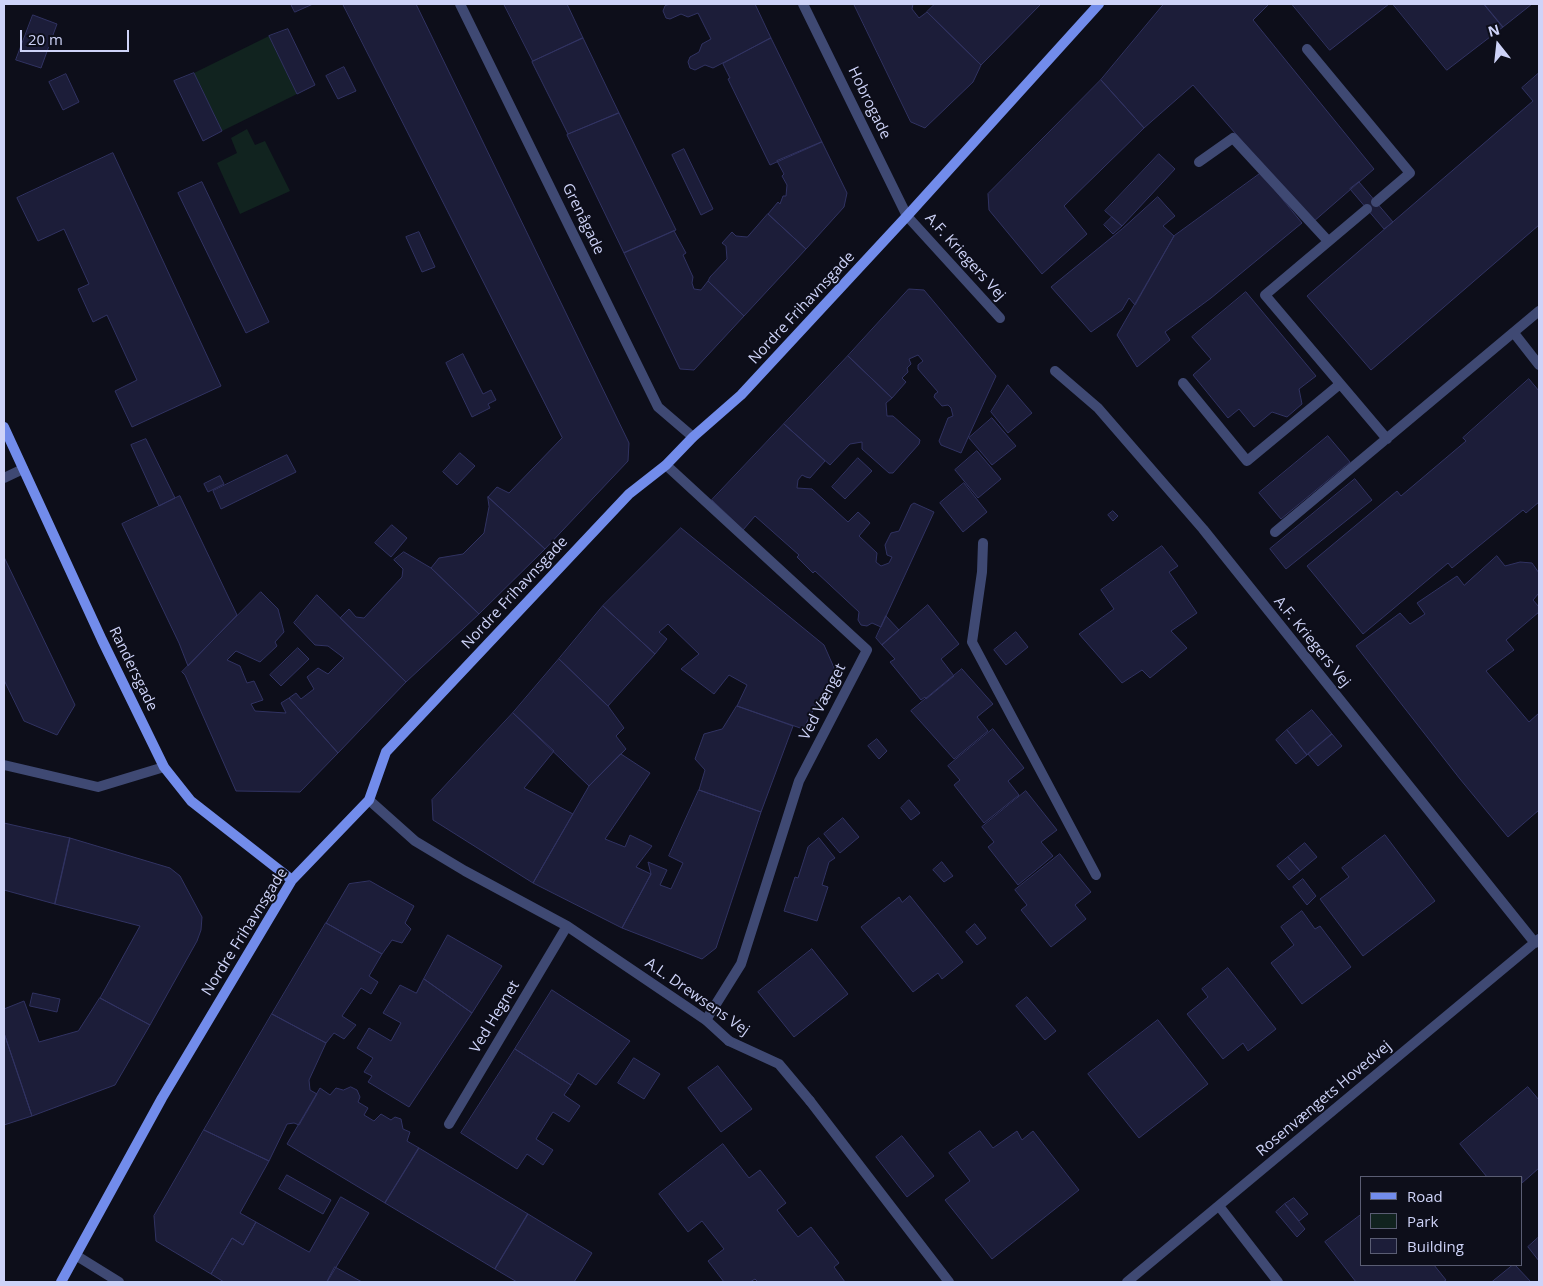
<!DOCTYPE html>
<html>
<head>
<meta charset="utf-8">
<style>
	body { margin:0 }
	#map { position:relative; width:1543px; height:1286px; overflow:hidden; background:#0d0e1a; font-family:"Open Sans",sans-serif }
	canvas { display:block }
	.frame { position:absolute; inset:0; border:5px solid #ced3f8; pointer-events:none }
	.legend { position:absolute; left:1360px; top:1176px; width:162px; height:90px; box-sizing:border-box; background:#0d0e1a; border:1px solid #5a5d73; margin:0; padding:6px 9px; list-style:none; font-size:15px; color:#ced3f8 }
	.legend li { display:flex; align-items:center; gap:10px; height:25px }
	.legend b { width:25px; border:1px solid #5a5d73 }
	.north { position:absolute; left:1473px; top:20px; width:50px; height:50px; -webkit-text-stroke:4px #0d0e1a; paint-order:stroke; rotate:344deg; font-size:14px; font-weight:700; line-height:20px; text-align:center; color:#ced3f8 }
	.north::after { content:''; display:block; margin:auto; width:18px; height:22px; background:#ced3f8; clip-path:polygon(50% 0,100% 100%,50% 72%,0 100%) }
	.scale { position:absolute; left:20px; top:30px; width:109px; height:22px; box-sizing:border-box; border:2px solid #ced3f8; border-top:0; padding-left:6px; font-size:15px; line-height:18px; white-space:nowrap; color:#ced3f8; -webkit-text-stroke:4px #0d0e1a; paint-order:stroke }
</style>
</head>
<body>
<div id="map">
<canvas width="1543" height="1286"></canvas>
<div class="frame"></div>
<ul class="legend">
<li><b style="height:6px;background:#728ceb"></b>Road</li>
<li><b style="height:14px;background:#11231f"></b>Park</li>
<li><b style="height:14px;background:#1c1d39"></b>Building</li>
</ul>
<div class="north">N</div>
<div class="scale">20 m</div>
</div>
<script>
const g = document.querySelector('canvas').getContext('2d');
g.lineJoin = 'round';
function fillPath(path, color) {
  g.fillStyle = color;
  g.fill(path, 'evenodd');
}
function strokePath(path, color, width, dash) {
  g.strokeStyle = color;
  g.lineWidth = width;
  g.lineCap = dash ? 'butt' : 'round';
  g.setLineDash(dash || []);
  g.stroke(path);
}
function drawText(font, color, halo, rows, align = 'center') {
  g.font = font + ' "Open Sans",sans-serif';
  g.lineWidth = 4;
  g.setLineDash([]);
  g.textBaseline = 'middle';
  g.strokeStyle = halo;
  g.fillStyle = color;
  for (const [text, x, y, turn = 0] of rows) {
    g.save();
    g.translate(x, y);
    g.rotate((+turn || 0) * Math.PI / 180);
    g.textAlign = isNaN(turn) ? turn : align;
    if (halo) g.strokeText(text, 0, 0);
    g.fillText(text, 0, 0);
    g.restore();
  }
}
fillPath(new Path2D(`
	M 269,36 L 297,94 L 222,131 L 194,73 Z
	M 247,129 L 255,145 L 265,141 L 290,191 L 240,214 L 217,163 L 237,153 L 231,138 Z`), '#11231f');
const building = new Path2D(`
	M 291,4 L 313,4 L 295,12 Z
	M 343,4 L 416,4 L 629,443 L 628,461 L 545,549 L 488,497 L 497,487 L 509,493 L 562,438 Z
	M 504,4 L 567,4 L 583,38 L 533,61 Z
	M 671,4 L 755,4 L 771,38 L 713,68 L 705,65 L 695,70 L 690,68 L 688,62 L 690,57 L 699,52 L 702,44 L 711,39 L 698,13 L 688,17 L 681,14 L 670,19 L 666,18 L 663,11 L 665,6 Z
	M 854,4 L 913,4 L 912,9 L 919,18 L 927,12 L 981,65 L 973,82 L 925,128 L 911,122 Z
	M 935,4 L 1041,4 L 981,65 L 927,12 Z
	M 1164,4 L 1269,4 L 1253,20 L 1374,169 L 1313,222 L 1193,85 L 1144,128 L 1101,80 Z
	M 1292,4 L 1389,4 L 1330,50 Z
	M 1393,4 L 1484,4 L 1503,27 L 1447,70 Z
	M 1484,4 L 1532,4 L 1503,27 Z
	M 33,15 L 57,24 L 41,68 L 16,60 Z
	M 288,29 L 315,85 L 297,94 L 269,36 Z
	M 583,38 L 619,113 L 568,134 L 532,62 Z
	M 771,38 L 822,142 L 770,165 L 728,79 L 730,78 L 723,64 Z
	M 344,67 L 356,91 L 338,99 L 326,76 Z
	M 194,73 L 222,131 L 203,141 L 174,81 Z
	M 1539,73 L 1539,225 L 1371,370 L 1307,296 L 1533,101 L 1522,88 Z
	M 66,74 L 79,102 L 63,110 L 49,82 Z
	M 1101,80 L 1144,128 L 1064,206 L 1087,234 L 1042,274 L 989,210 L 988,194 Z
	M 619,113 L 676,230 L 624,253 L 567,135 Z
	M 822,142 L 847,193 L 844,207 L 806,249 L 768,214 L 778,202 L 780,204 L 783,196 L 786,196 L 787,185 L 782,176 L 784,174 L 777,161 Z
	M 684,149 L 713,209 L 701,215 L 672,155 Z
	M 113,153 L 221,386 L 132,427 L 115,391 L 137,380 L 107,315 L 93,322 L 78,289 L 89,284 L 64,229 L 38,241 L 17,198 Z
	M 1159,154 L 1175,169 L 1122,226 L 1105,211 Z
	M 1261,173 L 1302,223 L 1211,298 L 1165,332 L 1170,340 L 1137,367 L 1117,335 L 1174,236 Z
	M 202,182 L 269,322 L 246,333 L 178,193 Z
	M 1359,182 L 1393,222 L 1384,229 L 1350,189 Z
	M 1158,197 L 1175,216 L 1163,226 L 1174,236 L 1135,305 L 1129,298 L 1122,310 L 1091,332 L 1051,287 L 1122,229 Z
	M 768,214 L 806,249 L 744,316 L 708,281 L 710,277 L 727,259 L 726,246 L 722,243 L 732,232 L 736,236 L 747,237 Z
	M 1112,217 L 1122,226 L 1113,234 L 1104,225 Z
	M 674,231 L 686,253 L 683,255 L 693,277 L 692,283 L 694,289 L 701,290 L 708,281 L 744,316 L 694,370 L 680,369 L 624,253 Z
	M 419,232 L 435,267 L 422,272 L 406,237 Z
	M 909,289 L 924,290 L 996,376 L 961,453 L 941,445 L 939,441 L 948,418 L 953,416 L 951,408 L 948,405 L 942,406 L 934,397 L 935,394 L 938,392 L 918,369 L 918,365 L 923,361 L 918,355 L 909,359 L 911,364 L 907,368 L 908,372 L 902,378 L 906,382 L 892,398 L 848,356 Z
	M 1246,292 L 1316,376 L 1299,389 L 1302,404 L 1287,417 L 1272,412 L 1254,427 L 1239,409 L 1228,418 L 1193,375 L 1211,359 L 1192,337 Z
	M 463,354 L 483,394 L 491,390 L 496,400 L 488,404 L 490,408 L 472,417 L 446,363 Z
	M 848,356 L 892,398 L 886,403 L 887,416 L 893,416 L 920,440 L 919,444 L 893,473 L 889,473 L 862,449 L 862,442 L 850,444 L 830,465 L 784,424 Z
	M 1529,379 L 1539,391 L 1539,502 L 1526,513 L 1523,510 L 1452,568 L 1448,563 L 1363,634 L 1307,566 L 1397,491 L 1401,496 L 1466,441 L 1463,438 Z
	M 1008,385 L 1032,413 L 1008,433 L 991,412 Z
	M 992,418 L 1016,446 L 992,465 L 969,438 Z
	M 784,424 L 825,461 L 810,478 L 806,477 L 802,475 L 798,480 L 797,488 L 812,489 L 848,522 L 858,512 L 870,523 L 859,536 L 877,553 L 876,562 L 881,566 L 889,563 L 892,557 L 887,555 L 885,545 L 891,533 L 899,531 L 911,505 L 914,503 L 934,512 L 881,627 L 872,623 L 867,626 L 861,625 L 858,620 L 859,612 L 815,571 L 813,573 L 797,557 L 799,555 L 755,516 L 743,530 L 712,500 Z
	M 1328,436 L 1350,462 L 1281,519 L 1259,493 Z
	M 146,439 L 175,498 L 159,506 L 131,445 Z
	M 977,451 L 1001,479 L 978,498 L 955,470 Z
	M 460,453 L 475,466 L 457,485 L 443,472 Z
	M 287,455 L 296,472 L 221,509 L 213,491 Z
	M 858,458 L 872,471 L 845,499 L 832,487 Z
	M 220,476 L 224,484 L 208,492 L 204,484 Z
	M 1355,479 L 1372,500 L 1286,569 L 1270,549 Z
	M 964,483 L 987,512 L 963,532 L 940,503 Z
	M 180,496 L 237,615 L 188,666 L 179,643 L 122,524 Z
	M 488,497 L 545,549 L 479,614 L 431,568 L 439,558 L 463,554 L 484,533 L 489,507 Z
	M 1113,511 L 1118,516 L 1113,521 L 1108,515 Z
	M 392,525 L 407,538 L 391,557 L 375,543 Z
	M 681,528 L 824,645 L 835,670 L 803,729 L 737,706 L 747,685 L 729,675 L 714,694 L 681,669 L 699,654 L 668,624 L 659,632 L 667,639 L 655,654 L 603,606 Z
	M 1162,546 L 1178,566 L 1169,572 L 1197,613 L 1171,631 L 1187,648 L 1150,678 L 1142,670 L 1122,683 L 1079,634 L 1114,609 L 1101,590 Z
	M 404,552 L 431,568 L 479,614 L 406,682 L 340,618 L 349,609 L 356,617 L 364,618 L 402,577 L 403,569 L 394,560 Z
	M 1497,556 L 1505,566 L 1520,562 L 1532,563 L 1539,573 L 1539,593 L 1533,600 L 1539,607 L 1539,612 L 1506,640 L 1514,650 L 1486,671 L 1529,722 L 1539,713 L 1539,810 L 1508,837 L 1460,779 L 1356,646 L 1400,613 L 1410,624 L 1425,614 L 1417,603 L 1457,576 L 1464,585 Z
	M 4,557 L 75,705 L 57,735 L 24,721 L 4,680 Z
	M 261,592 L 278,609 L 284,632 L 275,642 L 277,646 L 260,662 L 236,651 L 227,660 L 240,666 L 247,683 L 254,681 L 263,700 L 251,704 L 255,711 L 286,713 L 281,703 L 289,698 L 338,753 L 300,792 L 236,791 L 185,675 L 182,672 Z
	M 317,595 L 406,682 L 338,753 L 289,698 L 296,693 L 301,699 L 314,689 L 307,677 L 318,668 L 328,674 L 344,658 L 328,646 L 315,645 L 294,623 Z
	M 928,605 L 959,644 L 941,659 L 954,676 L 926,699 L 925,697 L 921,700 L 890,662 L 895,659 L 882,645 Z
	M 603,606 L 655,654 L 608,706 L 559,659 Z
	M 886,616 L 899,630 L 882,645 L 876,638 Z
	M 1016,632 L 1028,647 L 1006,665 L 994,650 Z
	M 298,648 L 309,659 L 281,686 L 270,675 Z
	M 559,659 L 608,706 L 624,728 L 616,736 L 626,749 L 589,786 L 513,713 Z
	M 962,669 L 993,704 L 977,717 L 988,731 L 954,759 L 911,711 Z
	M 737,706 L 793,726 L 761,812 L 699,790 L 705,770 L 695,759 L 704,734 L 722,729 Z
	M 1312,710 L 1332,734 L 1307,755 L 1287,730 Z
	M 513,713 L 554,751 L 524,788 L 573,814 L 533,883 L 433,820 L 432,800 Z
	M 993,729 L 1024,768 L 1008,781 L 1019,795 L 984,823 L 954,785 L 960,780 L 948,766 Z
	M 1287,730 L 1307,755 L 1296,764 L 1276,740 Z
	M 1332,734 L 1342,746 L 1318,766 L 1308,754 Z
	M 877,739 L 887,751 L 879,759 L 868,746 Z
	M 621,754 L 650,773 L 605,839 L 625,847 L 630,835 L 652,846 L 636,867 L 651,874 L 622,928 L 533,883 L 589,786 Z
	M 699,790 L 761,812 L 716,948 L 702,959 L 622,928 L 651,874 L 648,862 L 667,870 L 660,885 L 671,889 L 683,863 L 669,856 Z
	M 1026,791 L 1057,830 L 1041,842 L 1053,856 L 1018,885 L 988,847 L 994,842 L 982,827 Z
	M 909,800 L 920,813 L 911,820 L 901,808 Z
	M 843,818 L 859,837 L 840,853 L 824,834 Z
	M 4,823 L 70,838 L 55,904 L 4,890 Z
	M 1385,835 L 1435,901 L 1363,956 L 1320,899 L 1349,877 L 1342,868 Z
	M 70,838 L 170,868 L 180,876 L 202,917 L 201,930 L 197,941 L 150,1025 L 100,998 L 140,926 L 55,904 Z
	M 819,838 L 835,858 L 829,862 L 822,885 L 828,887 L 817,921 L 784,911 L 795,877 L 798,878 L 808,847 Z
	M 1305,843 L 1317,857 L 1300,871 L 1288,857 Z
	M 1060,854 L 1091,892 L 1075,905 L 1086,919 L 1051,947 L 1021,910 L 1027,905 L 1015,890 Z
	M 1288,857 L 1300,871 L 1289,880 L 1277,866 Z
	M 942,862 L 953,876 L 944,882 L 933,870 Z
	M 1303,879 L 1316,896 L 1307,905 L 1293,887 Z
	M 370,881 L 414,906 L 405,923 L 411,929 L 402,943 L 392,940 L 382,954 L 326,923 L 349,884 Z
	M 910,896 L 963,962 L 942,979 L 938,973 L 913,992 L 861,927 L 899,897 L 902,902 Z
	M 1302,911 L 1315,929 L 1320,926 L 1351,967 L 1302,1004 L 1271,963 L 1294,945 L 1281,927 Z
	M 326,923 L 382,954 L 369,976 L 378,982 L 371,994 L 361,988 L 342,1016 L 356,1025 L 344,1039 L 334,1033 L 326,1043 L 272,1014 Z
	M 975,924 L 986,938 L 977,945 L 966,932 Z
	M 448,935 L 502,966 L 472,1013 L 424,979 Z
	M 812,949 L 848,994 L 794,1037 L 758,992 Z
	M 1228,968 L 1276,1029 L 1248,1051 L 1243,1043 L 1223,1059 L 1187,1014 L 1208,997 L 1202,989 Z
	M 424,979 L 472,1013 L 409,1107 L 368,1082 L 372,1076 L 364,1072 L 373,1058 L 357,1048 L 369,1028 L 391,1041 L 401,1023 L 383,1013 L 400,985 L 416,993 Z
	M 552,990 L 630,1041 L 596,1085 L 578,1073 L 571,1085 L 515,1049 Z
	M 33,993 L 60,999 L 57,1012 L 30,1006 Z
	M 1027,997 L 1056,1031 L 1045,1040 L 1016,1006 Z
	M 100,998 L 150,1025 L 115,1085 L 32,1116 L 4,1033 L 4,1009 L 24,1001 L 39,1042 L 78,1031 Z
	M 272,1014 L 326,1043 L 309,1080 L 310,1090 L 317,1094 L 299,1125 L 294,1123 L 287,1124 L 269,1161 L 204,1130 Z
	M 1158,1020 L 1208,1084 L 1139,1138 L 1088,1074 Z
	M 4,1033 L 32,1116 L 4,1125 Z
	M 515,1049 L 571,1085 L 564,1095 L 580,1106 L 569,1122 L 553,1112 L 536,1139 L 553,1150 L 543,1165 L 527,1154 L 517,1169 L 461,1133 Z
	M 634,1058 L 660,1074 L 644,1099 L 618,1083 Z
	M 718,1066 L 752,1109 L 721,1132 L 688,1088 Z
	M 351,1087 L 357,1090 L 360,1097 L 358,1102 L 368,1108 L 364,1115 L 374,1121 L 381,1114 L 391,1120 L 395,1117 L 401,1119 L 403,1129 L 410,1132 L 407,1141 L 419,1148 L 385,1203 L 287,1144 L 320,1088 L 330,1095 L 336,1088 L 343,1090 Z
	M 1528,1087 L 1539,1100 L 1539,1168 L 1522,1183 L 1522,1177 L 1487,1177 L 1460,1144 Z
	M 204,1130 L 269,1161 L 240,1213 L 256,1222 L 243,1245 L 232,1238 L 211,1274 L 156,1241 L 154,1216 Z
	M 980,1131 L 993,1148 L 1017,1131 L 1022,1140 L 1033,1131 L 1079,1190 L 992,1259 L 945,1200 L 970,1181 L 949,1153 Z
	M 902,1136 L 934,1176 L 907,1197 L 876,1157 Z
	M 723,1144 L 749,1178 L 760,1170 L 786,1203 L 777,1210 L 798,1237 L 811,1227 L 839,1263 L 834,1267 L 845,1282 L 758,1282 L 755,1279 L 750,1282 L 724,1282 L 708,1261 L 724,1249 L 702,1221 L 688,1232 L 659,1194 Z
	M 419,1148 L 528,1214 L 495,1269 L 385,1203 Z
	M 287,1175 L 331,1200 L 323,1214 L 279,1189 Z
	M 341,1197 L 369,1213 L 327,1282 L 224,1282 L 211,1274 L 232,1238 L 243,1245 L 256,1222 L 309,1252 Z
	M 1294,1198 L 1308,1214 L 1299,1221 L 1285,1204 Z
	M 1285,1204 L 1305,1229 L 1297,1237 L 1276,1212 Z
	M 528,1214 L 592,1253 L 574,1282 L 517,1282 L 495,1269 Z
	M 1362,1214 L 1362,1265 L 1434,1265 L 1446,1280 L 1443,1282 L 1356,1282 L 1325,1242 Z
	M 1538,1238 L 1539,1239 L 1539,1261 L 1528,1247 Z
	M 1513,1265 L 1515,1265 L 1531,1282 L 1492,1282 Z
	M 335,1267 L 362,1282 L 327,1282 Z`);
fillPath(building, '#1c1d39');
strokePath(building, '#313362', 1);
strokePath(new Path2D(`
	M 1307,49 L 1410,173 L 1376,202
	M 1199,162 L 1233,138 L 1328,241
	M 1367,209 L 1265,295 L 1387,439
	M 1514,333 L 1539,365
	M 1183,383 L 1247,461 L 1340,384
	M 666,465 L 867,650 L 799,781 L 741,964 L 706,1020
	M 4,478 L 23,469
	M 1275,532 L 1539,311
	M 983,543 L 982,572 L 972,642 L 1096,875
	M 729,1041 L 779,1064 L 810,1101`), '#3f4973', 10);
strokePath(new Path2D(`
	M 460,4 L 658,407 L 693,437
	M 803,4 L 907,216 L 1000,318
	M 1055,371 L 1098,408 L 1203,529 L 1535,943
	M 4,765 L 98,787 L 164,767
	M 369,800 L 415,841 L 465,871 L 567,926 L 706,1020 L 729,1041
	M 810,1101 L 949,1282
	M 449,1124 L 567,926
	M 1219,1206 L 1278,1282
	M 77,1256 L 119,1282
	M 1127,1282 L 1539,939`), '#3f4973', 10);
strokePath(new Path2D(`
	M 4,427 L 102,640 L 164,767 L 191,801 L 292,880
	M 61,1282 L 162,1098 L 292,880 L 369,800 L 386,752 L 629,494 L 666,465 L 693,437 L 741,395 L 907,216 L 1099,4`), '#728ceb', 10);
drawText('15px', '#ced3f8', '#0d0e1a', [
	["Hobrogade",869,103,64],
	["Grenågade",583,219,64],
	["A.F. Kriegers Vej",965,257,48],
	["Nordre Frihavnsgade",802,308,-47],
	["Nordre Frihavnsgade",515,593,-47],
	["A.F. Kriegers Vej",1312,642,51],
	["Randersgade",133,669,64],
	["Ved Vænget",823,702,-63],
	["Nordre Frihavnsgade",245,932,-58],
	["A.L. Drewsens Vej",697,997,35],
	["Ved Hegnet",495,1017,-59],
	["Rosenvængets Hovedvej",1324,1099,-40]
]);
</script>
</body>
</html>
